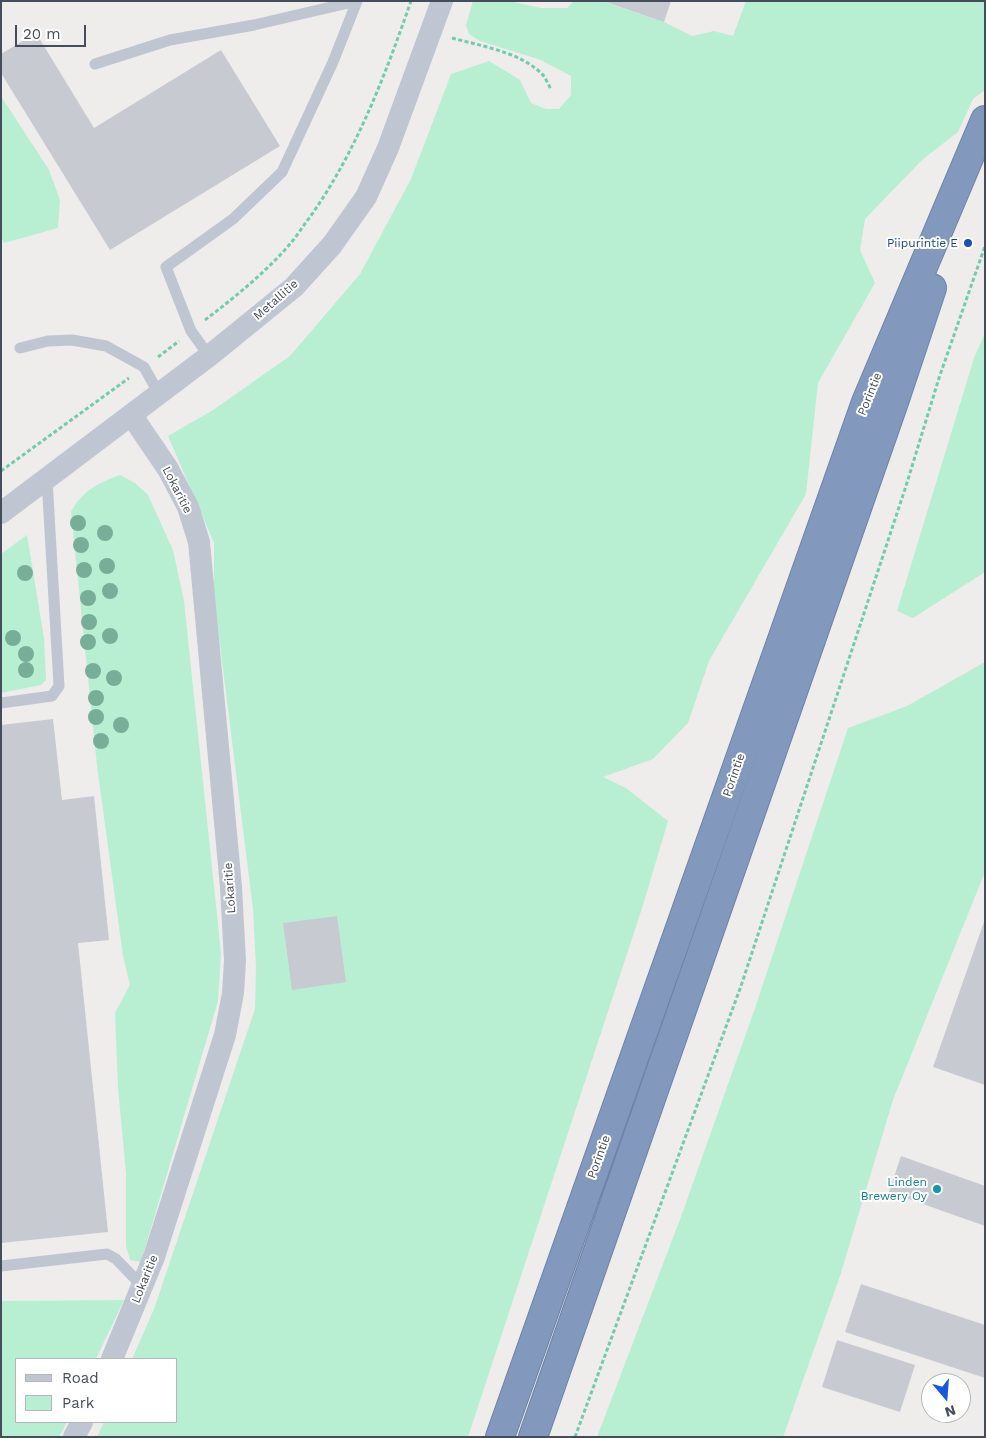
<!DOCTYPE html>
<html>
<head>
<meta charset="utf-8">
<style>
	body { margin:0 }
	#map { position:relative; width:986px; height:1438px; overflow:hidden; background:#efecec; font-family:"Work Sans",sans-serif }
	canvas { display:block }
	.frame { position:absolute; inset:0; border:2px solid #444d59; pointer-events:none }
	.legend { position:absolute; left:15px; top:1358px; width:162px; height:65px; box-sizing:border-box; background:#fff; border:1px solid #b4b8bd; margin:0; padding:6px 9px; list-style:none; font-size:15px; color:#444d59 }
	.legend li { display:flex; align-items:center; gap:10px; height:25px }
	.legend b { width:25px; border:1px solid #b4b8bd }
	.north { position:absolute; left:921px; top:1373px; width:50px; height:50px; box-sizing:border-box; background:#fff; border:1px solid #b4b8bd; border-radius:50%; rotate:162deg; font-size:14px; font-weight:700; line-height:20px; text-align:center; color:#444d59 }
	.north::after { content:''; display:block; margin:auto; width:18px; height:22px; background:#1557df; clip-path:polygon(50% 0,100% 100%,50% 72%,0 100%) }
	.scale { position:absolute; left:15px; top:25px; width:71px; height:22px; box-sizing:border-box; border:2px solid #444d59; border-top:0; padding-left:6px; font-size:15px; line-height:18px; white-space:nowrap; color:#444d59; -webkit-text-stroke:4px #fff; paint-order:stroke }
</style>
</head>
<body>
<div id="map">
<canvas width="986" height="1438"></canvas>
<div class="frame"></div>
<ul class="legend">
<li><b style="height:6px;background:#bfc6d2"></b>Road</li>
<li><b style="height:14px;background:#b8efd3"></b>Park</li>
</ul>
<div class="north">N</div>
<div class="scale">20 m</div>
</div>
<script>
const g = document.querySelector('canvas').getContext('2d');
g.lineJoin = 'round';
function fillPath(path, color) {
  g.fillStyle = color;
  g.fill(path, 'evenodd');
}
function strokePath(path, color, width, dash) {
  g.strokeStyle = color;
  g.lineWidth = width;
  g.lineCap = dash ? 'butt' : 'round';
  g.setLineDash(dash || []);
  g.stroke(path);
}
function drawText(font, color, halo, rows, align = 'center') {
  g.font = font + ' "Work Sans",sans-serif';
  g.lineWidth = 4;
  g.setLineDash([]);
  g.textBaseline = 'middle';
  g.strokeStyle = halo;
  g.fillStyle = color;
  for (const [text, x, y, turn = 0] of rows) {
    g.save();
    g.translate(x, y);
    g.rotate((+turn || 0) * Math.PI / 180);
    g.textAlign = isNaN(turn) ? turn : align;
    if (halo) g.strokeText(text, 0, 0);
    g.fillText(text, 0, 0);
    g.restore();
  }
}
fillPath(new Path2D(`
	M 473,1 L 509,1 L 541,8 L 567,8 L 574,1 L 602,1 L 664,22 L 692,36 L 714,31 L 733,36 L 746,1 L 985,1 L 985,90 L 973,99 L 958,132 L 922,160 L 865,219 L 860,250 L 875,283 L 818,383 L 806,494 L 709,661 L 688,723 L 653,759 L 603,777 L 626,788 L 668,821 L 644,902 L 468,1437 L 97,1437 L 104,1422 L 176,1422 L 176,1359 L 132,1359 L 154,1309 L 255,1009 L 256,967 L 253,909 L 214,597 L 214,543 L 168,436 L 213,410 L 290,356 L 360,274 L 411,179 L 451,74 L 489,61 L 520,80 L 531,103 L 546,109 L 559,109 L 571,95 L 571,76 L 541,60 L 480,41 L 469,34 L 466,25 Z
	M 1,96 L 49,170 L 60,200 L 58,228 L 4,243 L 1,237 Z
	M 985,333 L 985,572 L 913,618 L 897,611 L 974,358 Z
	M 120,475 L 135,483 L 148,495 L 173,550 L 184,601 L 221,953 L 218,1001 L 141,1262 L 130,1260 L 126,1246 L 126,1173 L 118,1088 L 115,1013 L 130,985 L 123,956 L 97,766 L 71,512 C 82,491 98,483 120,475 Z
	M 27,535 L 44,638 L 46,680 L 41,685 L 1,693 L 1,554 Z
	M 985,662 L 985,872 L 893,1100 L 840,1276 L 783,1437 L 597,1437 L 682,1214 L 754,1011 L 848,728 L 907,706 Z
	M 124,1300 L 96,1359 L 16,1359 L 16,1422 L 67,1422 L 59,1437 L 1,1437 L 1,1301 Z`), '#b8efd3');
fillPath(new Path2D(`
	M 603,1 L 671,1 L 664,22 Z
	M 36,33 L 94,128 L 221,50 L 280,146 L 110,250 L 1,73 L 1,54 Z
	M 53,719 L 62,800 L 94,796 L 109,940 L 78,943 L 108,1232 L 1,1243 L 1,725 Z
	M 337,916 L 346,982 L 292,990 L 283,923 Z
	M 985,919 L 985,1085 L 933,1067 Z
	M 901,1156 L 985,1186 L 985,1226 L 889,1192 Z
	M 861,1284 L 985,1325 L 985,1378 L 845,1332 Z
	M 837,1340 L 915,1365 L 900,1412 L 822,1387 Z`), '#c8cad2');
const highway = new Path2D(`
	M 500,1437 L 866,402 L 985,120
	M 533,1437 L 894,402 L 932,288`);
strokePath(highway, '#6d83a8', 30);
strokePath(new Path2D(`
	M 452,38 C 481,46 521,52 543,75 C 546,79 548,84 551,89
	M 205,320 C 235,297 265,273 290,244 C 297,236 303,226 310,217 C 356,152 385,76 411,1
	M 158,357 L 179,341
	M 1,471 L 129,378
	M 575,1437 L 741,986 L 906,486 L 939,378 L 985,246`), '#70cda9', 3, [4, 2.5]);
strokePath(new Path2D(`
	M 95,64 L 170,40 L 254,25 L 357,1
	M 20,348 L 48,341 L 72,340 L 106,346 L 144,367 L 159,394
	M 209,356 L 191,331 L 166,267 L 233,219 L 282,172 L 333,62 L 357,1
	M 1,703 L 52,696 L 59,686 L 47,479
	M 1,1266 L 107,1254 L 116,1259 L 142,1286`), '#bfc6d2', 11);
strokePath(new Path2D(`
	M 1,513 L 209,356 L 294,287 L 332,245 L 366,197 L 388,148 L 442,1
	M 112,1359 L 154,1257 L 225,1035 L 233,993 L 235,961 L 231,887 L 199,542 L 188,507 L 168,469 L 132,416
	M 74,1437 L 82,1422`), '#bfc6d2', 22);
strokePath(highway, '#8298bd', 28);
g.fillStyle = '#77ae98';
for (const [x, y] of [
	[78,523],
	[105,533],
	[81,545],
	[107,566],
	[84,570],
	[25,573],
	[110,591],
	[88,598],
	[89,622],
	[110,636],
	[13,638],
	[88,642],
	[26,654],
	[26,670],
	[93,671],
	[114,678],
	[96,698],
	[96,717],
	[121,725],
	[101,741]
]) {
  g.beginPath();
  g.arc(x, y, 8, 0, 2 * Math.PI);
  g.fill();
}
for (const [x, y, r, color] of [
	[968,243,5,"#1a4fb4"],
	[937,1189,5,"#0f9aa8"]
]) {
  const dot = new Path2D();
  dot.arc(x, y, r, 0, 2 * Math.PI);
  g.fillStyle = color;
  g.fill(dot);
  strokePath(dot, '#fff', 2);
}
drawText('12px', '#164399', '#fff', [
	["Piipurintie E",958,243]
], 'right');
drawText('12px', '#444d59', '#fff', [
	["Metallitie",276,300,-41],
	["Porintie",870,394,-68],
	["Lokaritie",177,490,63],
	["Porintie",734,775,-71],
	["Lokaritie",230,888,-94],
	["Porintie",599,1157,-70],
	["Lokaritie",145,1279,-68]
]);
drawText('12px', '#0d838f', '#fff', [
	["Linden",927,1182],
	["Brewery Oy",927,1196]
], 'right');
</script>
</body>
</html>
